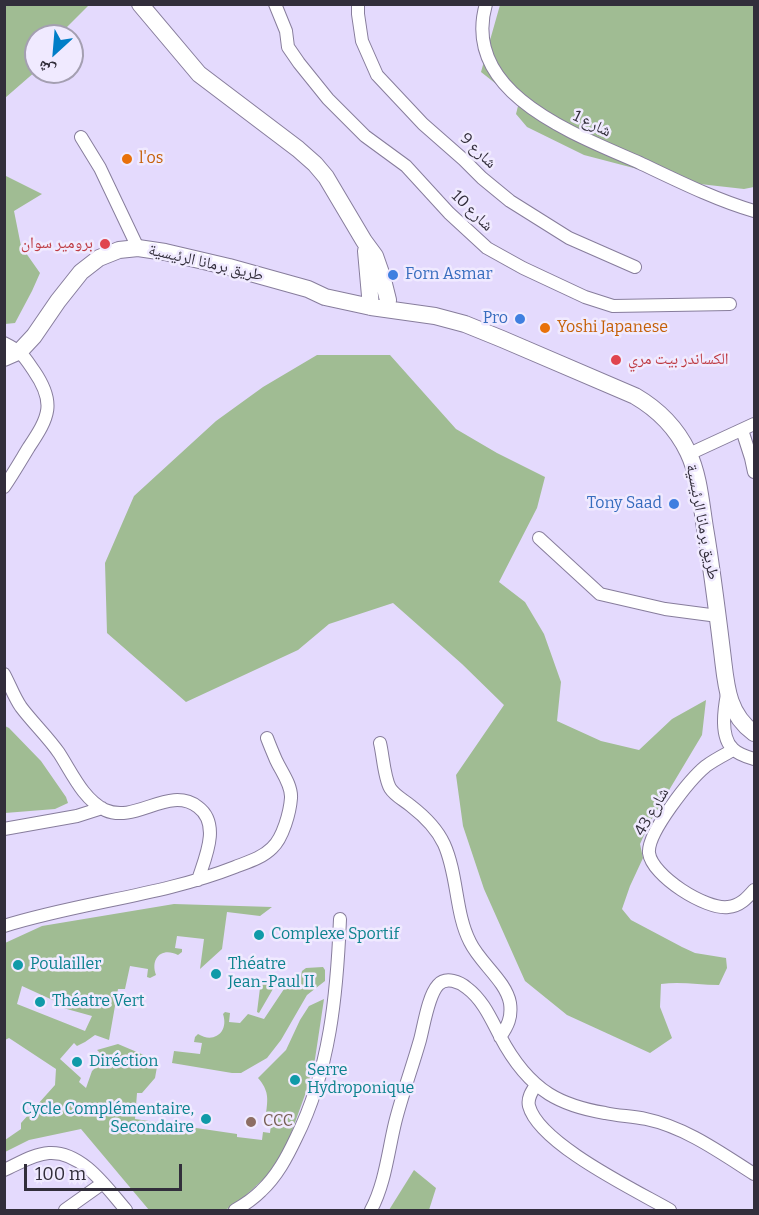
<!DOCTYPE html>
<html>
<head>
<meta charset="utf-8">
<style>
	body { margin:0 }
	#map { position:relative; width:759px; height:1215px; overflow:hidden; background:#e4dafd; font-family:Bitter,"Noto Naskh Arabic",serif }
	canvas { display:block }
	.frame { position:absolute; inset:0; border:6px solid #322e3b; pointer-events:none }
	.north { position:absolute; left:24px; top:24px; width:60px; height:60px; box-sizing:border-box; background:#f0eaff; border:2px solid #a49fb1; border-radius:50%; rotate:206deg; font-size:16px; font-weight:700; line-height:24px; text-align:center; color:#322e3b }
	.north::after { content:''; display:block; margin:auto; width:21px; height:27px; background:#017ec7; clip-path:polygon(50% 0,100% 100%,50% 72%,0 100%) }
	.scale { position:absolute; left:24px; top:1164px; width:158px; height:27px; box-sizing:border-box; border:3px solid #322e3b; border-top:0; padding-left:8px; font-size:18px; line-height:21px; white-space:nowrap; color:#322e3b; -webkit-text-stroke:4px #f0eaff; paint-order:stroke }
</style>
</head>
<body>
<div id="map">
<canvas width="759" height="1215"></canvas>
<div class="frame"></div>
<div class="north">ش</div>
<div class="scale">100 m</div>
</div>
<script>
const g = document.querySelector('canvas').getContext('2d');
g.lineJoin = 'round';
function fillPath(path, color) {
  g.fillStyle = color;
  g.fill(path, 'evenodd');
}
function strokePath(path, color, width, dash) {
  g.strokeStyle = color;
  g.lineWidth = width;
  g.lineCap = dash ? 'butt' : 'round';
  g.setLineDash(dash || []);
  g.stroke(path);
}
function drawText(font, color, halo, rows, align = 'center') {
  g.font = font + ' Bitter,"Noto Naskh Arabic",serif';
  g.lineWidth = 5;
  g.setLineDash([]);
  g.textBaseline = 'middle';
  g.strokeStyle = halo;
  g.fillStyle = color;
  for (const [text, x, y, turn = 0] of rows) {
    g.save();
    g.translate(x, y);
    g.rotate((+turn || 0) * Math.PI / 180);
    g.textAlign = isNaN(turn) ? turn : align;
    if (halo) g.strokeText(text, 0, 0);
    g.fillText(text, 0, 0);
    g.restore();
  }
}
fillPath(new Path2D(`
	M 5,4 L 89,5 L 58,36 L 36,36 L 36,71 L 5,98 Z
	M 500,5 L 754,5 L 754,187 L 744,189 L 691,183 L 584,155 L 527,127 L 516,114 L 519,102 L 481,72 Z
	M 4,175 L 42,194 L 14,211 L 21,246 L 40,273 L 32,291 L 15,323 L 5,324 Z
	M 317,355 L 390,355 L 456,429 L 497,453 L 545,477 L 537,508 L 499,582 L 525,602 L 544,634 L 561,682 L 557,721 L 601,741 L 639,750 L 672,719 L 706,700 L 702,735 L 650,822 L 640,844 L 643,858 L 630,886 L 622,909 L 631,920 L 682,947 L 695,953 L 726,958 L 727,968 L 719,985 C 699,985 680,981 661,984 L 660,1007 L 672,1038 L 650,1053 L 567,1015 L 525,981 L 484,889 L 463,826 L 456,775 L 504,705 L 462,664 L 393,603 L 329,624 L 298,650 L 186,702 L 107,633 L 105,563 L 134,496 L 216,421 L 263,387 Z
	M 5,726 L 9,728 L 41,761 L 66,797 L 68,803 L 55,809 L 5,813 Z
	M 174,904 L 272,907 L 260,916 L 227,912 L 222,949 L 200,969 L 204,939 L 177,936 L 175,948 L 182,949 L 182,952 L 178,955 C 162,947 150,958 156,975 L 150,978 L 147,977 L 148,969 L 130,966 L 125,989 L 118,989 L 109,1040 L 95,1035 L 85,1042 L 77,1046 L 74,1043 L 60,1059 L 81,1078 L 79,1082 L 86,1088 L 92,1071 L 105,1058 L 97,1050 L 118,1044 L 158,1061 L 155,1078 L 142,1093 L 137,1093 L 135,1119 L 237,1134 L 237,1137 L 262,1140 L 263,1132 L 270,1133 L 272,1115 L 266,1114 C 268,1098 269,1091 258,1078 L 286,1050 L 300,1020 L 309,1006 L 324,999 L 315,1059 L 306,1092 L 284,1153 L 269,1174 L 233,1207 L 223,1210 L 149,1210 L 81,1129 L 29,1140 L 5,1152 L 5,1140 L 21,1129 L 21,1123 L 55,1085 L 56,1069 L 9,1038 L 5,1040 L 5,943 L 42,926 ZM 22,986 L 57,1002 L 56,1006 L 92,1016 L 85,1031 L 17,1004 Z
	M 323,967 L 325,970 L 325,981 L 307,995 L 281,1040 L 267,1058 L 241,1073 L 232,1073 L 172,1063 L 174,1051 L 200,1054 L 202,1043 L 194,1042 L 195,1037 L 198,1034 C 214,1044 229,1032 223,1014 L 225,1012 L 230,1013 L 229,1022 L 240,1023 L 248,1014 L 264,1019 L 288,983 L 300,981 L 302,971 L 306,968 Z
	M 261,980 L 277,982 L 259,1013 L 257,1012 Z
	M 414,1170 L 436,1188 L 429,1210 L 389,1210 Z`), '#a0bc93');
const minor = new Path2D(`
	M 275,4 L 286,31 L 288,47 L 299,63 L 328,99 L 365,136 L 406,166 L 449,213 L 487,248 L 523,268 L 585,297 L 613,306 L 730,304
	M 358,4 L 358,14 L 362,41 L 377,75 L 423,124 L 464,160 L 482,178 L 510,201 L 569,238 L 635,267
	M 486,4 C 460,94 577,135 640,163 C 676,180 716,200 754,211
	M 81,137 L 100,168 L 138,248
	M 4,343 C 22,352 23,355 34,371 C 56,403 49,417 29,447 C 21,460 13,474 4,487
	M 742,430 L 751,458 L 754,472
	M 689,454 L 754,424
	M 539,538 L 600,594 L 665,609 L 718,616
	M 4,674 C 10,685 14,697 21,707 C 33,723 48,737 59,753 C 72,773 83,799 105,810 C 136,824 169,785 198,807 C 221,824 205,858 198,880
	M 727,694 C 724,710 720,737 733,749 C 738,754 747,757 754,759
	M 380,743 C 383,755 384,777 390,788 C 395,796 404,800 411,806 C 424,816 437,829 444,844 C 458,875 455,913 470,942 C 480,963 506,981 510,1003 C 512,1017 508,1026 500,1037
	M 733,750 C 724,755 714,760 706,766 C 690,779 647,833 649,853 C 652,876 706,910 728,907 C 740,906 747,898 754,890
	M 4,829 L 77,816 L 102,808
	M 4,926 C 80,902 161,896 235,867 C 248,862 262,858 272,848 C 283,838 290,812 291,798 C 292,785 281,771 276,760 C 273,753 270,746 267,738
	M 536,1085 C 532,1091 527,1098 529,1106 C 539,1144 637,1191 670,1210
	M 4,1170 C 18,1164 33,1154 49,1153 C 82,1151 107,1188 126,1210
	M 65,1210 L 103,1183
	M 235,1210 C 244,1205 253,1199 261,1191 C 277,1176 287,1157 296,1138 C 330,1070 337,994 340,919
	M 371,1210 C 385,1184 388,1152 395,1123 C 402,1095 412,1068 420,1040 C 424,1025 428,996 438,985 C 446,976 460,982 467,988 C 483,1000 491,1019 500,1036 C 512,1059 527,1080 549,1094 C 565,1104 587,1110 605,1113 C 618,1116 632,1116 646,1119 C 685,1127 721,1153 754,1174`);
const secondary = new Path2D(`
	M 140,4 L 199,74 L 298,149 L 315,164 L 326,177 L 364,241 L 375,256 L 382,276 L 388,300 L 387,308
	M 366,251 L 371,307
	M 4,358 L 20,351 L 34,336 L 58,301 L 81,272 L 99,258 L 119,250 L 138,248 L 165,252 L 229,267 L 308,289 L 325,297 L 371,307 L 435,316 L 465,324 L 502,339 L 635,396 C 659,410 676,427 688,452 C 699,475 701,503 705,528 C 712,569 717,610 722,651 C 726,682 726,713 754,733`);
strokePath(minor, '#877d9c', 14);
strokePath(secondary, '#877d9c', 18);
strokePath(minor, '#fff', 12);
strokePath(secondary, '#fff', 16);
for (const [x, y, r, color] of [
	[127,159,6,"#e8710a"],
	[105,244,6,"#e0444e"],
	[393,275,6,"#3f7fe0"],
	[520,319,6,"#3f7fe0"],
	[545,328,6,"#e8710a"],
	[616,360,6,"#e0444e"],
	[674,504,6,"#3f7fe0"],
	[259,935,6,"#0f9aa8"],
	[18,965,6,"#0f9aa8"],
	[216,974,6,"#0f9aa8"],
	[40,1002,6,"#0f9aa8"],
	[77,1062,6,"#0f9aa8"],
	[295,1080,6,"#0f9aa8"],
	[206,1119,6,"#0f9aa8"],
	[251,1122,6,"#8d6e63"]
]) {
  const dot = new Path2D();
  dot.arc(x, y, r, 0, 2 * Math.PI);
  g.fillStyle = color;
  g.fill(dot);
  strokePath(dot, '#f0eaff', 2);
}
drawText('16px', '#322e3b', '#f0eaff', [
	["شارع 1",592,124,26],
	["شارع 9",478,151,44],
	["شارع 10",472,211,44],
	["طريق برمانا الرئيسية",206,263,13],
	["طريق برمانا الرئيسية",702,522,79],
	["شارع 43",652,812,-60]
]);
drawText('16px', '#c56008', '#f0eaff', [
	["l'os",139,159],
	["Yoshi Japanese",557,328]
], 'left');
drawText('16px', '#be3a42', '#f0eaff', [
	["برومير سوان",93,244],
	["الكساندر بيت مري",628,360,"left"]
], 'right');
drawText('16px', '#366cbe', '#f0eaff', [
	["Forn Asmar",405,275,"left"],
	["Pro",508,319],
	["Tony Saad",662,504]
], 'right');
drawText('16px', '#0d838f', '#f0eaff', [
	["Complexe Sportif",271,935],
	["Poulailler",30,965],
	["Théatre",228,965],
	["Jean-Paul II",228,983],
	["Théatre Vert",52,1002],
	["Diréction",89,1062],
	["Serre",307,1071],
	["Hydroponique",307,1089],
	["Cycle Complémentaire,",194,1110,"right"],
	["Secondaire",194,1128,"right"]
], 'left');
drawText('16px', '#785e54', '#f0eaff', [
	["CCC",263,1122]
], 'left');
</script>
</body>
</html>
